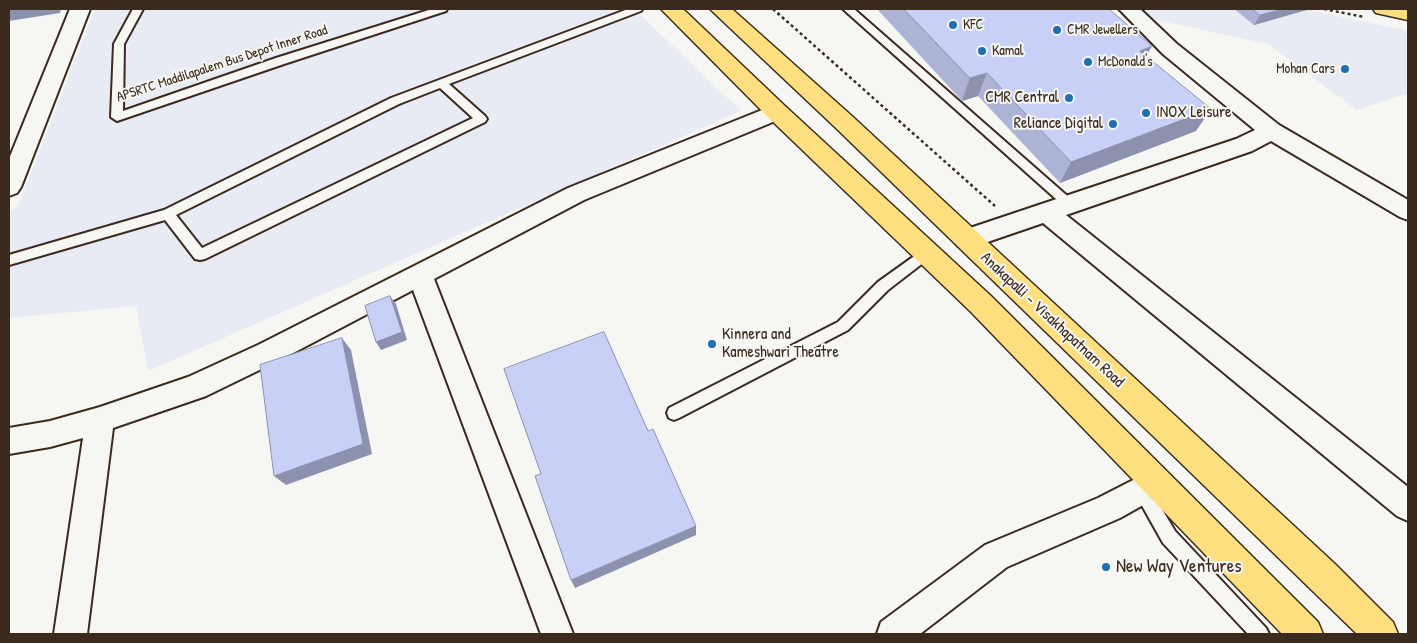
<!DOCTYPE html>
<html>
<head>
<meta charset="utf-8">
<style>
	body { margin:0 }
	#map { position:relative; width:1417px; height:643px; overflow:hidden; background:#f6f6f2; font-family:"Patrick Hand",sans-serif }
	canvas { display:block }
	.frame { position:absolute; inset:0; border:10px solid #3b2a1e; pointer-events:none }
</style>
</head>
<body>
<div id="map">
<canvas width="1417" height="643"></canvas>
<div class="frame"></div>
</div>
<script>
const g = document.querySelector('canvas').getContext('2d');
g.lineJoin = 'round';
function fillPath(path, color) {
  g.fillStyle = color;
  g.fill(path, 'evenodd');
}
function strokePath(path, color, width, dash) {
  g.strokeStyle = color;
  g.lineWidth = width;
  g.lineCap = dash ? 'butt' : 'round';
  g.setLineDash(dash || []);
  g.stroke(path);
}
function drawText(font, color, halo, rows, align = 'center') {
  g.font = font + ' "Patrick Hand",sans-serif';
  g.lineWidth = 4;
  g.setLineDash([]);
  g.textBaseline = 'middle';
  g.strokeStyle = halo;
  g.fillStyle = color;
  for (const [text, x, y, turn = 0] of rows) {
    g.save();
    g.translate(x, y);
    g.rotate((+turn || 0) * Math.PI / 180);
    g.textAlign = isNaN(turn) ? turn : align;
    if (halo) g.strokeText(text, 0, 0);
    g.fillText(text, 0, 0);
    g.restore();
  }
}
fillPath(new Path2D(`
	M 95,9 L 634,9 L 741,111 L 148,371 L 136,306 L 9,318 L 9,211 L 18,206 Z
	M 1138,9 L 1304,9 L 1408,31 L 1408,93 L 1357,110 L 1268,44 L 1147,18 Z`), '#e8ebf4');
const service = new Path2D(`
	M 133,9 L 143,9 L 124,44 L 123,111 L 276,58 L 432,9 L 447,9 L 446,11 L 284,64 L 117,121 L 111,117 L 114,44 Z
	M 628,9 L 642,9 L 641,11 L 449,84 L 485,116 L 487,119 L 485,122 L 205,259 L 200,260 L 195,259 L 165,220 L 9,265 L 9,255 L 164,210 L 391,98 ZM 440,88 L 473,118 L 202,248 L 176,215 L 399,104 Z
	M 843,9 L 854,9 L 1073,201 L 1075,204 L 1073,207 L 1065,207 Z
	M 927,247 L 932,248 L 933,252 L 932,256 L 888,290 L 848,330 L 679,418 L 674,420 L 669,418 L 667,413 L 669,408 L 838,322 L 878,282 Z
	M 1139,479 L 1145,481 L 1175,531 L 1266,628 L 1269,634 L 1248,634 L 1163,543 L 1131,486 L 1133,481 Z`);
const minor = new Path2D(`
	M 70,9 L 90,9 L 21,187 L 17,193 L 9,196 L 9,159 Z
	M 1119,9 L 1140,9 L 1177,44 L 1279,125 L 1408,200 L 1408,220 L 1400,217 L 1271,141 L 1252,151 L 1066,215 L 1408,487 L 1408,521 L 1397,516 L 1043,223 L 967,249 L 958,246 L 955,239 L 958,232 L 1236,139 L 1255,130 L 1163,54 Z
	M 777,104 L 785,107 L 788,112 L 785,117 L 584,200 L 434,279 L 573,634 L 541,634 L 413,290 L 278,361 L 206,396 L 113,428 L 87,634 L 54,634 L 83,438 L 50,447 L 9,454 L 9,428 L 50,421 L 100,407 L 188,377 L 258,345 L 568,188 Z
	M 1141,476 L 1152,480 L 1156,490 L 1152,500 L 1120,518 L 1007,567 L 920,634 L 877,634 L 881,622 L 985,545 L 1098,498 Z`);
const primary = new Path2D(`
	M 661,9 L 683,9 L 785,106 L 991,296 L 1318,622 L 1323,634 L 1282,634 L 971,312 L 769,118 Z
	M 710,9 L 732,9 L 853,117 L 1335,564 L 1393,622 L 1398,634 L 1357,634 L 837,129 Z
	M 1373,9 L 1408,9 L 1408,20 L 1376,13 Z`);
strokePath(service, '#3b2a1e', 4);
strokePath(minor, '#3b2a1e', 4);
strokePath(primary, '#3b2a1e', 3);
strokePath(new Path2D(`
	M 773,9 L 995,206
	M 1324,9 L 1364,17`), '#3b2a1e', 2.5, [3, 3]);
fillPath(service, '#f6f6f2');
fillPath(minor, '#f6f6f2');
fillPath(primary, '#fddf80');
fillPath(new Path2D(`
	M 877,9 L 1109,9 L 1146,56 L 1196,131 L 1060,183 L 978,96 L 962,101 Z
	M 1234,9 L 1310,9 L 1254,25 Z`), '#acb3d5');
fillPath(new Path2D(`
	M 9,9 L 61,9 L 60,13 L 9,21 Z
	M 1283,9 L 1310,9 L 1254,25 L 1260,15 Z
	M 1152,46 L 1139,69 L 1140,51 Z
	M 987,73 L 978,96 L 962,101 L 970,78 Z
	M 1211,109 L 1196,131 L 1060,183 L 1071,162 Z
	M 390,296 L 396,304 L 407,340 L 381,350 L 376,342 Z
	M 342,338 L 351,350 L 372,454 L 286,485 L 274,476 Z
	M 696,526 L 696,535 L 575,588 L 571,580 Z`), '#8c92ae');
const building = new Path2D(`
	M 904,9 L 1109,9 L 1152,46 L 1140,51 L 1211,109 L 1071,162 L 987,73 L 970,78 Z
	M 1252,9 L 1283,9 L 1260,15 Z
	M 390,296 L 402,332 L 376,342 L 365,306 Z
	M 604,332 L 648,431 L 653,429 L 696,526 L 571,580 L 535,476 L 541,474 L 504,369 Z
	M 342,338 L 363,444 L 274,476 L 260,365 Z`);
fillPath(building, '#c8d0f8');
strokePath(building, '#8c92ae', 1);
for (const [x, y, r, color] of [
	[953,25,5,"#1f6fb2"],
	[1057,30,5,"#1f6fb2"],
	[982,51,5,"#1f6fb2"],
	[1088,62,5,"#1f6fb2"],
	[1345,69,5,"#1f6fb2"],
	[1069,98,5,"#1f6fb2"],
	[1146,113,5,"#1f6fb2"],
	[1113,124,5,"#1f6fb2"],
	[712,344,5,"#1f6fb2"],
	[1106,567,5,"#1f6fb2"]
]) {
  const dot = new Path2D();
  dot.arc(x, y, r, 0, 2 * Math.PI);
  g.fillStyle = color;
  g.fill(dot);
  strokePath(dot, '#f6f6f2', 2);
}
drawText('14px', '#3b2a1e', '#f6f6f2', [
	["KFC",963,25],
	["CMR Jewellers",1067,30],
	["Kamal",992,51],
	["McDonald's",1098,62],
	["Mohan Cars",1335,69,"right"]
], 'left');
drawText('14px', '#3b2a1e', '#f6f6f2', [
	["APSRTC Maddilapalem Bus Depot Inner Road",222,64,-18]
]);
drawText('16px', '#3b2a1e', '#f6f6f2', [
	["CMR Central",1059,98],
	["INOX Leisure",1156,113,"left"],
	["Reliance Digital",1103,124],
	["Kinnera and",722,335,"left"],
	["Kameshwari Theatre",722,353,"left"]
], 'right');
drawText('16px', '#3b2a1e', '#f6f6f2', [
	["Anakapalli - Visakhapatnam Road",1052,320,43]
]);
drawText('19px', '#3b2a1e', '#f6f6f2', [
	["New Way Ventures",1116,567]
], 'left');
</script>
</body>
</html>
